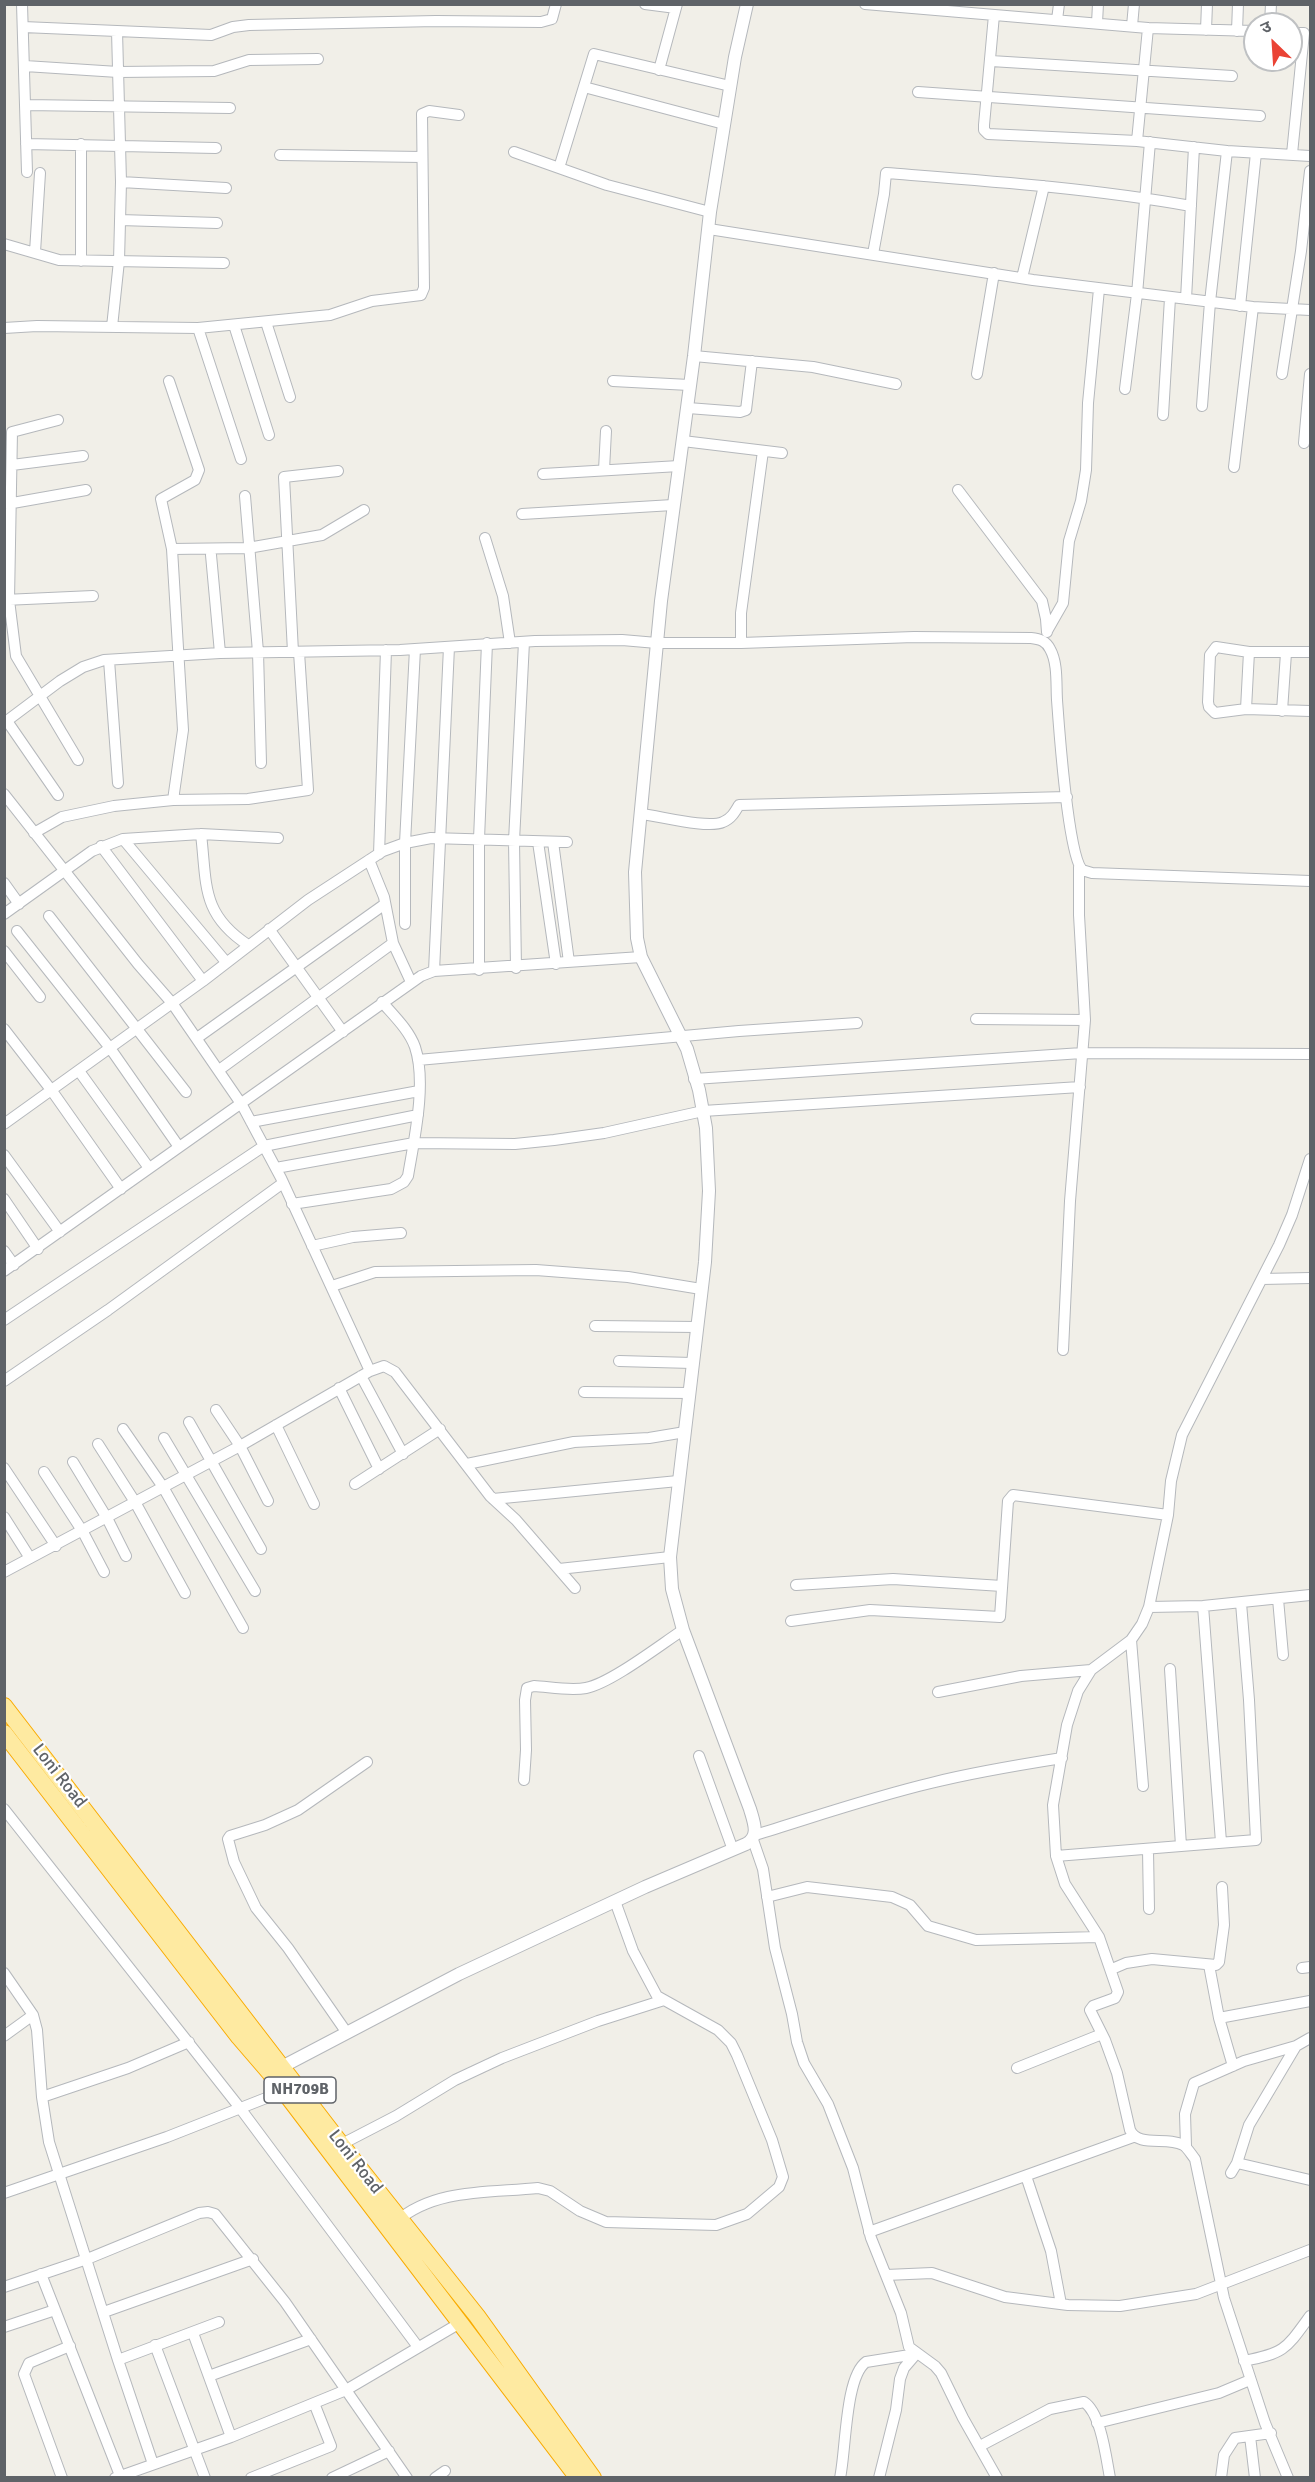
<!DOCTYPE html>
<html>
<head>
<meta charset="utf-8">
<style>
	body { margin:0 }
	#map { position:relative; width:1315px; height:2482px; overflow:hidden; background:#f1efe8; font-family:Signika,"Noto Sans Devanagari",sans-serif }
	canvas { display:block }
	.frame { position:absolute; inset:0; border:6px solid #5f6368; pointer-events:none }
	.north { position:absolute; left:1243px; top:12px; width:60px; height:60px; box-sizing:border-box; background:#fff; border:2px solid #bfc1c3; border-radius:50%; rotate:335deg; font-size:16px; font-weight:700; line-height:24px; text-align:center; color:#5f6368 }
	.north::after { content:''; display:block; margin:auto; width:21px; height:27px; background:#ea4335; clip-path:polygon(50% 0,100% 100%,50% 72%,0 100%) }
</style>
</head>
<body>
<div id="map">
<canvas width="1315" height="2482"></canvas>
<div class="frame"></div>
<div class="north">उ</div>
</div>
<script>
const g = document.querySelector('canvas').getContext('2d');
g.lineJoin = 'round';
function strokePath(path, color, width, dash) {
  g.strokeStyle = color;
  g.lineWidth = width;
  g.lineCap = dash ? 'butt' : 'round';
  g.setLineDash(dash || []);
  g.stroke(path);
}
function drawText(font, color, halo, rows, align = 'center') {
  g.font = font + ' Signika,sans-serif';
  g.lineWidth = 4.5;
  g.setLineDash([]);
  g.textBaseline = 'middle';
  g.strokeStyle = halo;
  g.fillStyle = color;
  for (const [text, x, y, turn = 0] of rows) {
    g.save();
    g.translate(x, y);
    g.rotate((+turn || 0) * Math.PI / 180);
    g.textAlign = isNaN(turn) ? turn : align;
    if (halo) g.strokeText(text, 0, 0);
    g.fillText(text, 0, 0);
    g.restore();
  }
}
const minor = new Path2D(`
	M 22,4 L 27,172
	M 645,4 L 676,8
	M 865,4 L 1148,28 L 1255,31
	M 994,15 L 984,125 L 984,130 L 988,134 L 1137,141 L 1227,151 L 1310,156
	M 1057,20 L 1059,4
	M 1097,23 L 1098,4
	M 1270,24 L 1271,4
	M 1132,26 L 1134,4
	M 23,27 L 211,35 L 233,27 L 249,25 L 436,21 L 541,22 L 552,19 L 556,4
	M 1206,30 L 1207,4
	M 1237,31 L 1238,4
	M 1291,33 L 1304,33 L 1292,154
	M 991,61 L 1232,76
	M 25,66 L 118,72 L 214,71 L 249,60 L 318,59
	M 659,70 L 677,4
	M 584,87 L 724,124
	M 918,92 L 1260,116
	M 26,105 L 230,108
	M 1137,141 L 1148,28
	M 26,144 L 216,148
	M 81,144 L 81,261
	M 514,152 L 607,185 L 710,212
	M 280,155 L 422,157
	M 559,168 L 594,54 L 730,86
	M 121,182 L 226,188
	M 120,220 L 217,223
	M 709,229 L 1033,280 L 1253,307 L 1310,310
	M 4,244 L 59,260 L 224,263
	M 35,252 L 40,173
	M 873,254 L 884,194 L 886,173 C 988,181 1090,188 1191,206
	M 1022,278 L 1044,186
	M 1186,299 L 1194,147
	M 1240,306 L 1256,153
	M 266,322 L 290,397
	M 234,325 L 269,435
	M 112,327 L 119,261 L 121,182 L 117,31
	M 4,328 L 37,326 L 198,328 L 330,315 L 372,301 L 421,295 L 424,288 L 422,114 L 429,111 L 459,115
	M 198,328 L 241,459
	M 694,356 L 813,367 L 896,384
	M 977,374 L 994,273
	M 1282,374 L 1301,251 L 1310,171
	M 169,381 L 199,470 L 195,480 L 161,499 L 172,549 L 183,730 L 173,800
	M 613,381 L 689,385
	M 1125,389 L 1137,294 L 1150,142
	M 1202,406 L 1210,302 L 1227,151
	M 688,408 L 740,412 L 746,410 L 752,361
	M 1163,415 L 1170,298
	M 58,420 L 12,432 L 9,600 L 16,656 L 78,760
	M 683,441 L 782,453
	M 1304,443 L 1310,374
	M 12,465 L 83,456
	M 1234,467 L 1253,307
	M 604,470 L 606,431
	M 543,474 L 679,466
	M 958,490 L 1042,601 L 1046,619 L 1047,632
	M 245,496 L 258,652 L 261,763
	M 7,504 L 86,490
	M 522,514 L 673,505
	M 485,538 L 503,596 L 510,643
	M 172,549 L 248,548 L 322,535 L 364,510
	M 211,555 L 220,653
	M 4,600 L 93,596
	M 1047,631 L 1063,603 L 1069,541 L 1081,501 L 1086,470 L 1088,403 L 1099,289
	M 741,643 L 741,613 L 763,451
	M 293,652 L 284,477 L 338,471
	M 1310,652 L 1249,652 L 1216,647 L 1210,655 L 1208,702 L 1209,707 L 1215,713 L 1246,709 L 1310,711
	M 109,660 L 118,783
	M 1246,709 L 1249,652
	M 1282,711 L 1286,653
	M 7,721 L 58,795
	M 4,723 L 60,681 L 83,667 L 104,660 L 220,653 L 400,650 L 535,641 L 622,640 L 657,643 L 741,643 L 914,637 L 1031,638 C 1040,639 1046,641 1050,649 C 1058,663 1056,684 1057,700 C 1059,728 1068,853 1082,870 L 1092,873 L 1310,881
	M 4,794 L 138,964 L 172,1003 L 242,1105 L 281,1178 L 370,1371
	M 642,814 C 660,816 708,829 723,822 C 731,819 735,812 739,805 L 1067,797
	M 34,833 L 62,817 L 114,806 L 173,800 L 248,799 L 308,790 L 299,652
	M 201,834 C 207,885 201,914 248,945
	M 123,839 L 226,962
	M 538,842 L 556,964
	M 553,842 L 569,962
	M 101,846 L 203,981
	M 379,854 L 386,650
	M 369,860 L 384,897 L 393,943 L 411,982
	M 4,883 L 19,904
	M 4,914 L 92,851 L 123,839 L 201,834 L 278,838
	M 49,916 L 186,1092
	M 405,924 L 405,843 L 415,649
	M 269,929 L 343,1032
	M 17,931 L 110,1048 L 179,1147
	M 4,951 L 40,997
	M 516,968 L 514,841 L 524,642
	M 479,970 L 479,839 L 487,643
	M 434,971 L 449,647
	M 976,1019 L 1085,1020
	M 4,1029 L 52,1091 L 121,1189
	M 197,1038 L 385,904
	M 418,1060 L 739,1031 L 857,1023
	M 219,1070 L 393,943
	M 79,1071 L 149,1168
	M 694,1079 L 1082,1053 L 1310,1054
	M 251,1122 L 419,1091
	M 4,1124 L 203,981 L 308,900 L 383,851 L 405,843 L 431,838 L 567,842
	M 4,1155 L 60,1232
	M 276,1168 L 414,1143 L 515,1144 L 554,1140 L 604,1133 L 703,1111 L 1080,1087
	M 4,1199 L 38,1249
	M 292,1204 L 391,1189 L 404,1182 L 408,1176 C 414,1140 427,1083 415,1047 C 409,1030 394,1016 382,1002
	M 312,1246 L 353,1237 L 401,1233
	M 4,1251 L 14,1265
	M 4,1271 L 421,976 L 434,971 L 641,957
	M 1262,1279 L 1310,1278
	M 332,1286 L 375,1272 L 536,1270 L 628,1277 L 701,1289
	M 4,1320 L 264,1146 L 418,1115
	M 595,1326 L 697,1327
	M 1063,1350 L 1070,1201 L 1085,1020 L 1079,915 L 1079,867
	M 619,1361 L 692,1363
	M 361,1376 L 403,1454
	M 4,1381 L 108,1310 L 283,1183
	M 339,1388 L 379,1469
	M 584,1392 L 690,1393
	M 216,1410 L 240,1446 L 268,1501
	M 189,1422 L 261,1549
	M 276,1425 L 314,1504
	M 123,1429 L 163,1487 L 243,1628
	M 164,1438 L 255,1591
	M 98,1444 L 135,1502 L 185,1593
	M 73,1462 L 107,1518 L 126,1556
	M 467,1464 L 574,1442 L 649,1438 L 685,1432
	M 4,1468 L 56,1546
	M 44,1472 L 83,1532 L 104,1572
	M 355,1484 L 440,1429
	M 493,1499 L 678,1481
	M 4,1517 L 30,1558
	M 559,1569 L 670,1557
	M 4,1572 L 240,1446 L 370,1371 L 384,1366 L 395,1372 L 490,1496 L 516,1520 L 575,1588
	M 796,1585 L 893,1579 L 1002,1586
	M 1278,1599 L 1283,1655
	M 1203,1606 L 1221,1842
	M 1149,1607 L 1203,1606 L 1310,1595
	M 791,1621 L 870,1610 L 1000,1617 L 1008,1501 L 1013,1495 L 1168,1515
	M 1131,1640 L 1143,1786
	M 1170,1669 L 1181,1846
	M 938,1692 L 1021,1676 L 1091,1670
	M 699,1756 L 733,1850
	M 524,1780 L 526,1750 L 525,1700 L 527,1688 L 534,1686 C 550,1687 570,1691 586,1688 C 611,1683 660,1645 683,1630
	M 4,1809 L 240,2108 L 418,2347
	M 755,1835 C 814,1817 872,1797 931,1783 C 974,1772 1018,1765 1062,1758
	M 753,1840 L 763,1869 L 775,1948 L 792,2014 L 797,2042 L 804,2063 L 828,2104 L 853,2168 L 871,2238 L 901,2313 L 909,2347 L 935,2366 L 941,2373 L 963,2418 L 997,2478
	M 1148,1850 L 1149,1909
	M 1056,1856 L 1256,1840 L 1249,1700 L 1241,1603
	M 767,1897 L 807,1887 L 892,1897 L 910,1905 L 928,1926 L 976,1940 L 1099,1937
	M 1209,1965 L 1219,2018 L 1233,2066
	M 1302,1968 L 1310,1967
	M 1112,1969 L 1126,1963 L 1152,1959 L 1216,1965 L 1219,1962 L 1224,1925 L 1222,1887
	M 4,1973 L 33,2015 L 37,2030 L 42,2097 L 49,2142 L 118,2360 L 153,2464
	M 1219,2018 L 1310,2001
	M 347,2033 L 288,1948 L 256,1908 L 234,1862 L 228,1839 L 230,1836 L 265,1825 L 298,1810 L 367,1762
	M 4,2036 L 33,2015
	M 1017,2068 L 1102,2034
	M 42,2097 L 128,2068 L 189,2042
	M 342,2144 L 396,2116 L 455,2080 L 502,2058 L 598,2021 L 664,2000
	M 1186,2146 L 1185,2114 L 1194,2083 L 1244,2061 L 1296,2046
	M 1237,2163 L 1310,2180
	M 1231,2173 L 1237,2163 L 1249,2125 L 1296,2046 L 1310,2038
	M 1026,2176 L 1051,2251 L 1061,2304
	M 4,2193 L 167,2137 L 289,2089
	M 396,2222 C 434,2188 491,2193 538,2188 L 550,2191 L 580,2211 L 606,2222 L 716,2225 L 747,2214 L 779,2187 L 783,2177 L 772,2140 L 737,2055 L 731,2043 L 718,2030 L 657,1996 L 633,1951 L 615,1901
	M 869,2232 L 1133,2137
	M 41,2274 L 121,2478
	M 886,2275 L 932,2273 L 1005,2297 L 1068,2305 L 1120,2306 L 1196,2294 L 1310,2250
	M 4,2287 L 87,2259 L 199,2213 L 208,2212 L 215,2214 L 285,2302 L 407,2478
	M 104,2312 L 253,2259
	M 4,2327 L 55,2310
	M 193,2333 L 231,2437
	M 155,2345 L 205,2478
	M 118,2360 L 219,2322
	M 1244,2361 C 1285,2353 1286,2349 1310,2316
	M 209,2376 L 311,2339
	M 1097,2423 L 1219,2393 L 1250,2380
	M 1250,2436 L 1255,2478
	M 980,2446 L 1050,2409 L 1084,2402 C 1101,2413 1106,2457 1110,2478
	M 62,2478 L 24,2374 L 29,2363 L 70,2346
	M 115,2478 L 231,2437 L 346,2390 L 460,2323
	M 251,2478 L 331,2446 L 314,2403
	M 332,2478 L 389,2451
	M 435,2478 L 445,2471
	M 840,2478 C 846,2451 845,2377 866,2362 L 916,2354 L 904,2368 L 900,2379 L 896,2410 L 879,2478
	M 1221,2478 L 1224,2455 L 1235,2438 L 1271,2433
	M 1288,2478 L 1265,2423 L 1224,2298 L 1195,2159 C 1191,2154 1187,2147 1183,2145 C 1167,2136 1138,2148 1130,2130 L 1117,2073 L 1105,2040 L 1090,2010 L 1093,2006 L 1115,1998 L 1118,1992 L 1099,1937 L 1065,1884 L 1056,1856 L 1053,1805 L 1067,1725 L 1078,1691 L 1091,1670 L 1131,1640 L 1142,1624 L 1149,1607 L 1168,1515 L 1171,1481 L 1182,1435 L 1279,1245 L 1292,1215 L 1310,1159`);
const tertiary = new Path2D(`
	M 276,2070 L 459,1974 L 645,1887 L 746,1844 C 760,1836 754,1823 750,1809 L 683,1630 L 672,1589 L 670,1557 L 705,1262 L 709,1191 L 706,1128 L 699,1090 L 687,1049 L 641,957 L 637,938 L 635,872 L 661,601 L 694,356 L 710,212 L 735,57 L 747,4`);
const trunk = new Path2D(`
	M 4,1706 L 357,2165 L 477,2316 L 593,2478
	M 4,1733 L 239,2037 L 270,2073 L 578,2478`);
strokePath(minor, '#b5b8bc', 12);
strokePath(tertiary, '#b5b8bc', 14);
strokePath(trunk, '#f9ab00', 18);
strokePath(minor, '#fff', 10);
strokePath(tertiary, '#fff', 12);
strokePath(trunk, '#feeaa1', 16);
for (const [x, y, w] of [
	[300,2090,72]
]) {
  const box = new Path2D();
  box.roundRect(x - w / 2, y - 13, w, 26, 4.5);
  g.fillStyle = '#fff';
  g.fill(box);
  strokePath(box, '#5f6368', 1.5);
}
drawText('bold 16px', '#5f6368', null, [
	["NH709B",300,2090]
]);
drawText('18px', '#5f6368', '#fff', [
	["Loni Road",59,1776,52],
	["Loni Road",355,2162,52]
]);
</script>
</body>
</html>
